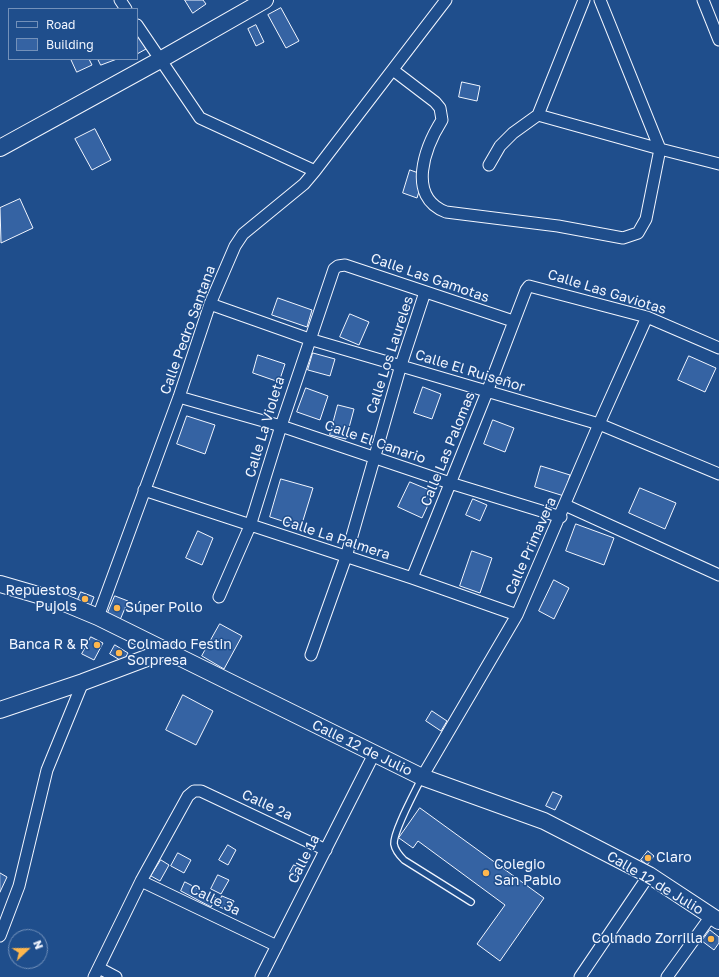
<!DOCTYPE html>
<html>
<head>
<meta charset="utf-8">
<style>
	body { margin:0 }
	#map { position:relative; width:719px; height:977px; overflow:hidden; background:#1f4e8c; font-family:"Golos Text",sans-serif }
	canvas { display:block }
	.legend { position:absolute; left:8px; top:8px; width:130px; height:52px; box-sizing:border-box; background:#1f4e8c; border:1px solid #7391ba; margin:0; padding:5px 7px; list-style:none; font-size:12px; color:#f2f6ff }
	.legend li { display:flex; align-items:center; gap:8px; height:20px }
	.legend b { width:20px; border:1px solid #7391ba }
	.north { position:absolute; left:8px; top:929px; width:40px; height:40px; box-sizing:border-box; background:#1f4e8c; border:1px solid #7391ba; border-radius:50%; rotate:68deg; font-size:11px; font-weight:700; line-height:16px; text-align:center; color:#f2f6ff }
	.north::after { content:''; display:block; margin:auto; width:14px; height:18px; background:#ffb74d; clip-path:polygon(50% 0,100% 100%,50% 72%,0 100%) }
</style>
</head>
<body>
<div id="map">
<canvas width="719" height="977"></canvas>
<ul class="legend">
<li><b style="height:5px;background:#1f4e8c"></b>Road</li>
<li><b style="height:11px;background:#3563a3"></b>Building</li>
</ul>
<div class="north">N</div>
</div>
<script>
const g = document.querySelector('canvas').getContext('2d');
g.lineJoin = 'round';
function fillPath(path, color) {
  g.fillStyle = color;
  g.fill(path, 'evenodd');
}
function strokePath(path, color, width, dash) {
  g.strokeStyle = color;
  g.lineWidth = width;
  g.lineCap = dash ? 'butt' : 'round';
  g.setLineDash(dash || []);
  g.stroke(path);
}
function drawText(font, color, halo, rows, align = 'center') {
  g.font = font + ' "Golos Text",sans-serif';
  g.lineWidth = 3;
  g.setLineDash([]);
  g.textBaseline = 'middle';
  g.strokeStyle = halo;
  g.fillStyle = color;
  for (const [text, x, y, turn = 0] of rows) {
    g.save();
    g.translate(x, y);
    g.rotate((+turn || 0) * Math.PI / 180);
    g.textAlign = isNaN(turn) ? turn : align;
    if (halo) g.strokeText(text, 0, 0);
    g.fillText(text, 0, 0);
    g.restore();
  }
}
const building = new Path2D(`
	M 185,0 L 203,0 L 206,4 L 193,13 Z
	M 281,8 L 299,41 L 286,48 L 268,15 Z
	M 256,25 L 264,42 L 256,46 L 248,29 Z
	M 137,33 L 146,49 L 137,54 Z
	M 71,59 L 89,59 L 92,65 L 77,72 Z
	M 98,59 L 117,59 L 101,65 Z
	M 462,82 L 480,86 L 477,101 L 459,97 Z
	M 95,129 L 111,160 L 92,170 L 75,139 Z
	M 410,170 L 424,175 L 417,198 L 403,193 Z
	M 20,199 L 33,228 L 1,243 L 0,208 Z
	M 278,298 L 312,310 L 307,327 L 272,315 Z
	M 350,314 L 369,322 L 359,345 L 340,337 Z
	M 313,353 L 335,359 L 330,376 L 308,370 Z
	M 258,355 L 285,364 L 279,382 L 253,373 Z
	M 689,356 L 716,368 L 705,392 L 678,380 Z
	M 423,387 L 441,394 L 432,419 L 414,413 Z
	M 306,388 L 328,396 L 320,420 L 297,412 Z
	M 338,405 L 354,409 L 346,439 L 330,435 Z
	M 187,416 L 215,425 L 205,454 L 177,444 Z
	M 493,420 L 514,428 L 505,452 L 484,444 Z
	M 541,466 L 570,475 L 564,496 L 535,487 Z
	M 281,479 L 313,488 L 301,527 L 270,517 Z
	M 410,482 L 434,492 L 422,518 L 398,507 Z
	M 640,488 L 676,503 L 665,529 L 629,513 Z
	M 473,499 L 487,505 L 480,521 L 466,515 Z
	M 576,524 L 614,538 L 604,565 L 566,551 Z
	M 198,531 L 213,538 L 202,565 L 186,558 Z
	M 472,551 L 492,558 L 480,593 L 460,586 Z
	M 554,580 L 569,588 L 554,619 L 539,611 Z
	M 81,592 L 94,597 L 90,607 L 77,602 Z
	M 115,596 L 128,601 L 120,620 L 107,615 Z
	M 220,624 L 242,636 L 224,669 L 202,656 Z
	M 91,637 L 103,643 L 94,660 L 82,654 Z
	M 115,645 L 128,653 L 123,662 L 110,654 Z
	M 183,695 L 213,711 L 196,745 L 166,730 Z
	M 432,711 L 447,721 L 441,731 L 426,721 Z
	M 553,792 L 562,796 L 555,810 L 546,806 Z
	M 420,808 L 544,898 L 500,961 L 477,944 L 505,905 L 418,841 L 413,848 L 399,838 Z
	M 228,845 L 236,850 L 228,865 L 219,860 Z
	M 648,851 L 654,856 L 647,865 L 641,860 Z
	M 178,853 L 191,860 L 184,873 L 171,866 Z
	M 161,860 L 169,865 L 160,881 L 151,876 Z
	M 294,865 L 300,868 L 295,876 L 290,872 Z
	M 0,873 L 7,877 L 0,892 Z
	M 218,875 L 229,880 L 221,894 L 211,889 Z
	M 185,882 L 216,898 L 211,907 L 181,891 Z
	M 222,896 L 234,901 L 230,912 L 218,906 Z
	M 710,930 L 719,937 L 719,943 L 714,950 L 702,941 Z`);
fillPath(building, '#3563a3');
strokePath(building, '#f2f6ff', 1);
const lane = new Path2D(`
	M 421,779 C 415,792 393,832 394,844 C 395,850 399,855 404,860 L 471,902`);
const street = new Path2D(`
	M 120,0 L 126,9
	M 703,0 L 719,40
	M 137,25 L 200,118 L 315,171
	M 393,70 L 435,102 L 440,108 L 442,120 C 425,147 406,197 446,212 L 558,226 L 623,238 L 638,233 L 646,219 L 660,149 L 600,0
	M 538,115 L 660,149 L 719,164
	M 489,165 L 500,146 L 513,133 L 538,115 L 584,0
	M 210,304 L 309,339 L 599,424 L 719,474
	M 179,397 L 281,426 L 450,483 L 561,517
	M 144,490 L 412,578 L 517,615
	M 565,505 L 719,575
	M 412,578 L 487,392 L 526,290 L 529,286 L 647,317 L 719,348
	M 219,597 L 250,526 L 281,426 L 334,269 L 338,266 L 345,265 L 513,321
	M 98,617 L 179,397 L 210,304 L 235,246 L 243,234 L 304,184 L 315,171 L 446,0
	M 311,655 L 346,557 L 401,365 L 425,292
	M 422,777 L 517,615 L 599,424 L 647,317
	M 141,881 L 277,946
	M 0,936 L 19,886 L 47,770 L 83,682
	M 99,968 L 116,977
	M 94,977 L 141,881 L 188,796 L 194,791 L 201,791 L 326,850
	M 261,977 L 374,754
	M 580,977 L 649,875
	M 667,977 L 711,916`);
const secondary = new Path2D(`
	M 0,148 L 160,60 L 265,0
	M 0,584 L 62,602 L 98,617 L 422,777 L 544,821 L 649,875 L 719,921
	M 0,710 L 83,682 L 168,650`);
strokePath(lane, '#f2f6ff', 8);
strokePath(street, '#f2f6ff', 13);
strokePath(secondary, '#f2f6ff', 18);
strokePath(lane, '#1f4e8c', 5.5);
strokePath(street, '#1f4e8c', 11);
strokePath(secondary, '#1f4e8c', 16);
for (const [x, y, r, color] of [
	[85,599,4,"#ffb74d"],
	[117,608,4,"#ffb74d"],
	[97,645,4,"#ffb74d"],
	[119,653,4,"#ffb74d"],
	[648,858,4,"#ffb74d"],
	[486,873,4,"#ffb74d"],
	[711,939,4,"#ffb74d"]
]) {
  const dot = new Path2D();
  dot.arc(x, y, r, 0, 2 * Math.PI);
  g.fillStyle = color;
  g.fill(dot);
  strokePath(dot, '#1f4e8c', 1.5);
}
drawText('14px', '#f2f6ff', '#1f4e8c', [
	["Calle Las Gamotas",430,278,19],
	["Calle Las Gaviotas",607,292,17],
	["Calle Pedro Santana",188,330,-70],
	["Calle Los Laureles",390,355,-72],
	["Calle El Ruiseñor",470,371,17],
	["Calle La Violeta",265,427,-73],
	["Calle El Canario",375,442,19],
	["Calle Las Palomas",448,449,-68],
	["Calle La Palmera",336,538,18],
	["Calle Primavera",531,546,-66],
	["Calle 12 de Julio",362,748,26],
	["Calle 2ª",267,805,25],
	["Calle 1ª",304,859,-63],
	["Calle 12 de Julio",655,883,31],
	["Calle 3ª",215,900,26]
]);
drawText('14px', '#f2f6ff', '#1f4e8c', [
	["Repuestos",77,591,"right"],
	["Pujols",77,607,"right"],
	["Súper Pollo",125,608],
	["Banca R & R",89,645,"right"],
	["Colmado Festin",127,645],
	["Sorpresa",127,661],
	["Claro",656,858],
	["Colegio",494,865],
	["San Pablo",494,881],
	["Colmado Zorrilla",703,939,"right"]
], 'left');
</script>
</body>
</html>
